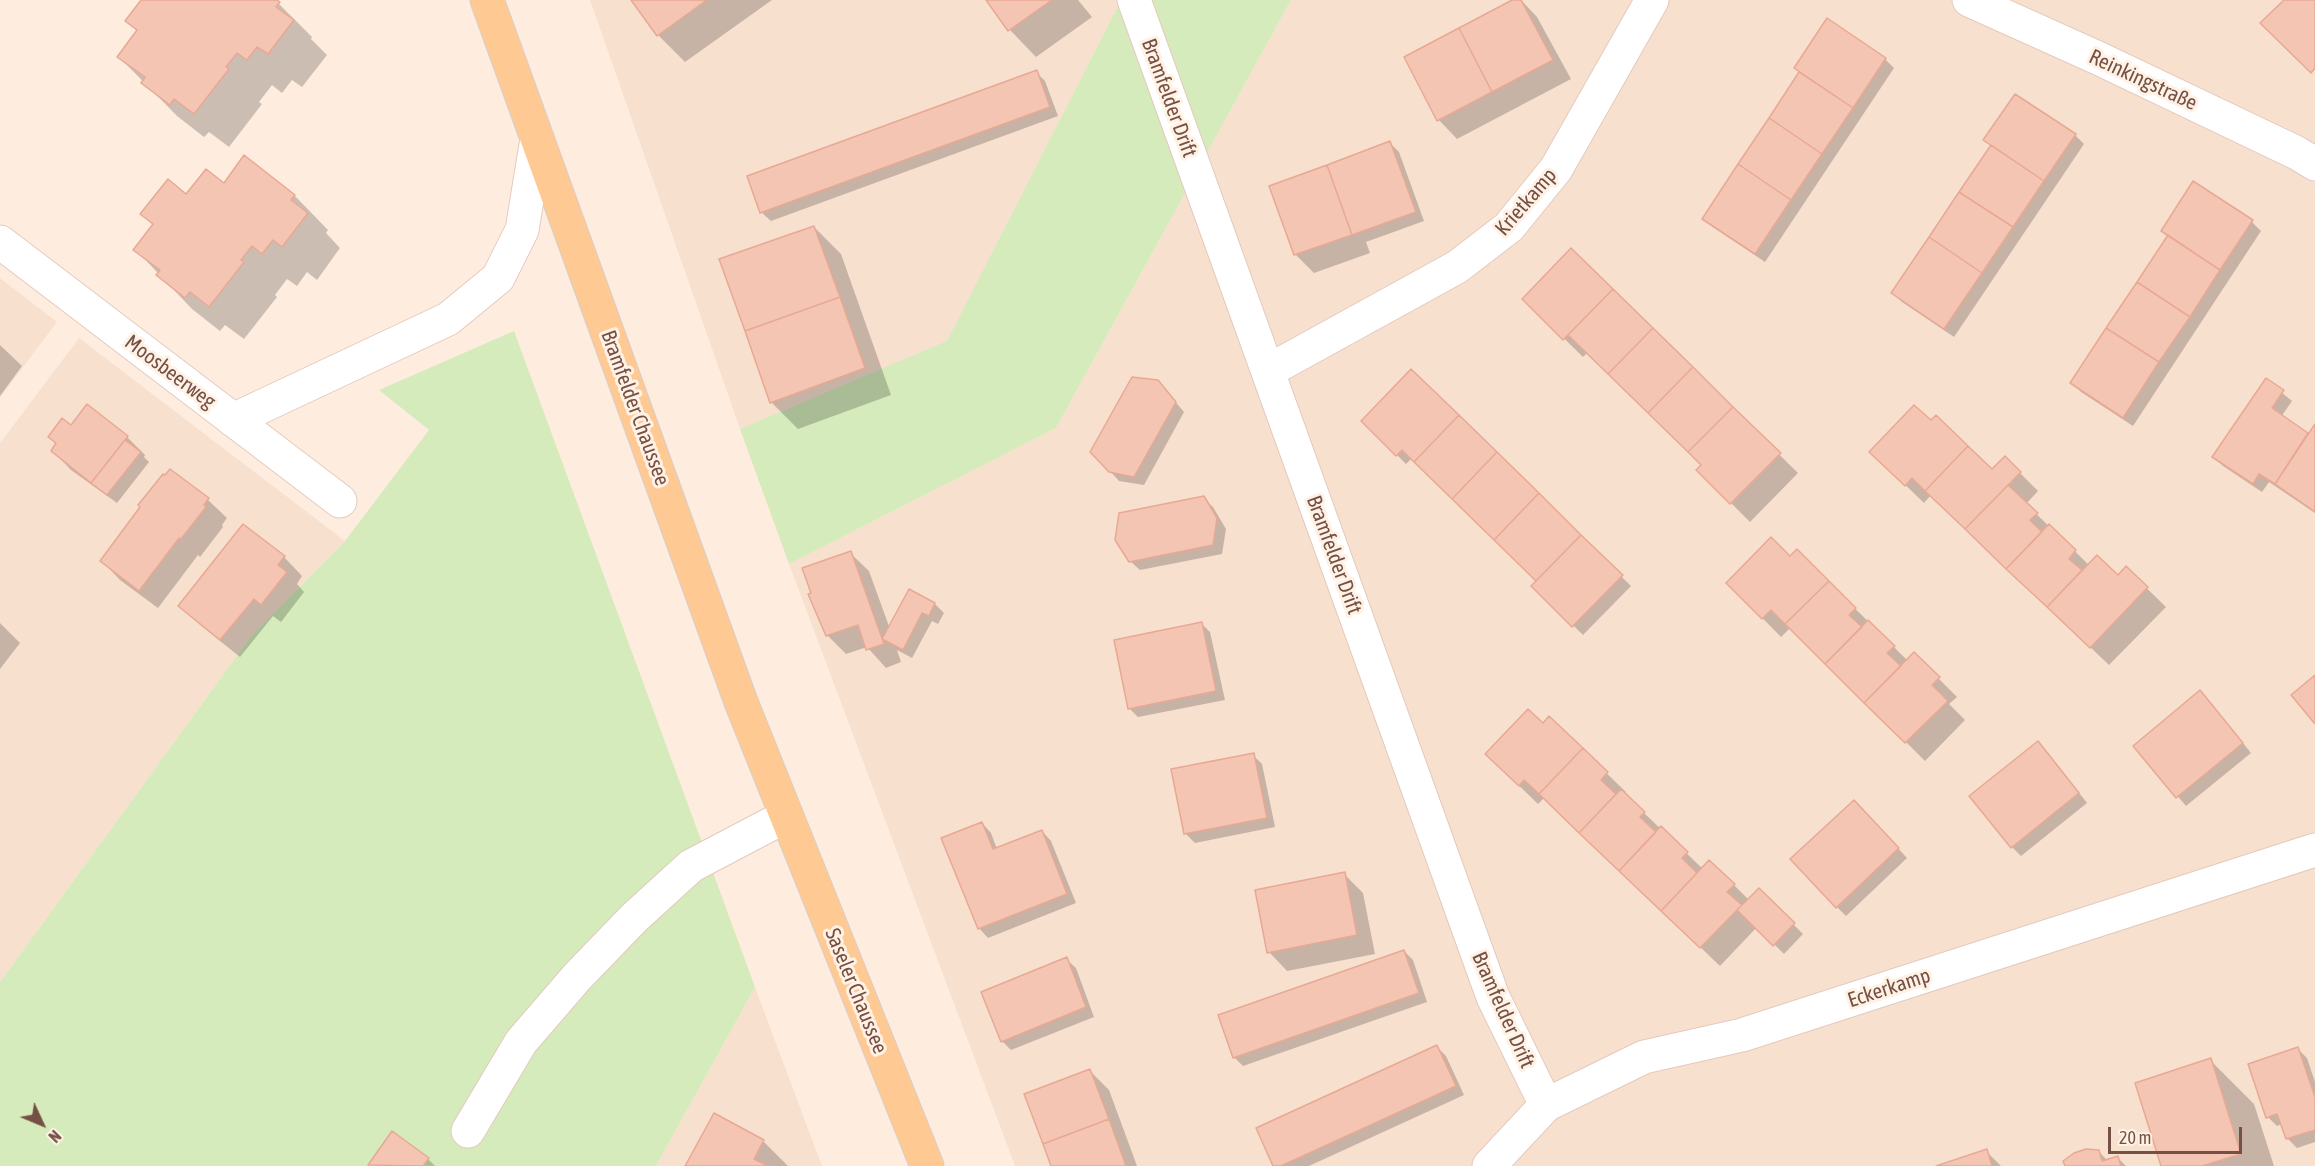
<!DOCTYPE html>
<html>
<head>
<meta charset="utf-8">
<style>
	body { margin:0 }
	#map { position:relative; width:2315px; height:1166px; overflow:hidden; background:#feedde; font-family:"Asap Condensed",sans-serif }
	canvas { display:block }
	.north { position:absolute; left:12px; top:1094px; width:60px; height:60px; -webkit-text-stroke:4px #fff2e5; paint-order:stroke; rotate:134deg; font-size:16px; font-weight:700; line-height:24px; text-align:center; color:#755045 }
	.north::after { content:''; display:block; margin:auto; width:21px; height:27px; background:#755045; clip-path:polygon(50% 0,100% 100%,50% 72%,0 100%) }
	.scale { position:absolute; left:2108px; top:1127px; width:134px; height:27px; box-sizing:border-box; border:3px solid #755045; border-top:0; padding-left:8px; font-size:18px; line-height:21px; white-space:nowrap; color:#755045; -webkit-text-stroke:4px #fff2e5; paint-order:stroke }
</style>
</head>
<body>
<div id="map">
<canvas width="2315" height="1166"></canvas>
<div class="north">N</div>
<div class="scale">20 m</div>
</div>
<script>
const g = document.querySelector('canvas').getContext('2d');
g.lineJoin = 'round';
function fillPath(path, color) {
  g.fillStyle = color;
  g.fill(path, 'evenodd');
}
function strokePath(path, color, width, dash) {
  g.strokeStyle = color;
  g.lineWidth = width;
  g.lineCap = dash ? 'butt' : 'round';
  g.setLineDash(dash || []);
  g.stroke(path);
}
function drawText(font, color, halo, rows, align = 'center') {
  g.font = font + ' "Asap Condensed",sans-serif';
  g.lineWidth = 6;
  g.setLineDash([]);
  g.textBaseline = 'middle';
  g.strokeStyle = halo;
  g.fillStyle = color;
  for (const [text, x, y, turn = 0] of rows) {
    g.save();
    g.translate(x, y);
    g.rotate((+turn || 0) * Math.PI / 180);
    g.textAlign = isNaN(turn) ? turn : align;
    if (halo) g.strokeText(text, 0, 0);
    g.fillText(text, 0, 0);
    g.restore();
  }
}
fillPath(new Path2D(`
	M 590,0 L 1121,0 L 947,342 L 740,429 Z
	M 1291,0 L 2315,0 L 2315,1166 L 1015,1166 L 789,564 L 1056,428 Z
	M 0,278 L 57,322 L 0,398 Z
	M 79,338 L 345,541 L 252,635 L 0,982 L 0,443 Z
	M 755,987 L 822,1166 L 656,1166 Z`), '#f8e0cf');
fillPath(new Path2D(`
	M 1121,0 L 1291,0 L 1056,428 L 789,564 L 740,429 L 947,341 Z
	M 514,331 L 755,987 L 656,1166 L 0,1166 L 0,982 L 252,635 L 345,541 L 429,430 L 379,390 Z`), '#d5ebbc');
fillPath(new Path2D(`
	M 143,0 L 275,0 L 312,37 L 311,39 L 327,55 L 302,87 L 292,80 L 282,93 L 272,85 L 259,102 L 262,104 L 229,147 L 209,132 L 204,137 L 177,116 L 119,57 L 138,32 L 127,21 Z
	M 633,0 L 772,0 L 685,62 L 658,35 Z
	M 988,0 L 1078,0 L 1092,17 L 1036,57 L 1010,30 Z
	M 1515,0 L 1521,0 L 1537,17 L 1571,79 L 1457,139 L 1439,120 L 1406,58 Z
	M 1885,59 L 1894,68 L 1765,262 L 1713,227 L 1704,218 L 1801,73 L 1796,68 Z
	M 1036,72 L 1045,81 L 1058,116 L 771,221 L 761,212 Z
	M 2075,135 L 2084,144 L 1954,337 L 1902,302 L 1893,293 L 1992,146 L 1985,140 Z
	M 1390,143 L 1399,152 L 1424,221 L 1366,242 L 1370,253 L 1314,273 L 1296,255 L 1271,187 Z
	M 245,157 L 295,196 L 328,230 L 326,233 L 340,248 L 317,280 L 307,272 L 297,286 L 287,279 L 275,295 L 277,297 L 244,339 L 225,325 L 220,331 L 192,309 L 135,249 L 153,225 L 142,214 L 187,196 L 224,185 Z
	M 2194,183 L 2252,222 L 2261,231 L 2133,426 L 2081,392 L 2072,383 L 2169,237 L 2163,231 Z
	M 814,227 L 841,254 L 891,395 L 798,429 L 771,402 Z
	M 1571,250 L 1798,473 L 1750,522 L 1698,470 L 1703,465 L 1588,352 L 1583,357 L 1524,299 Z
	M 0,345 L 22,366 L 0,396 Z
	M 1411,371 L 1631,586 L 1583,635 L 1533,586 L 1538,581 L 1412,458 L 1406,464 L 1363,421 Z
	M 2266,380 L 2292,401 L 2281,417 L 2309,435 L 2315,426 L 2315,513 L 2269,482 L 2262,492 L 2223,466 L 2214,457 Z
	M 1167,392 L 1184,412 L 1144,485 L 1119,481 L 1110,471 Z
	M 72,427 L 127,437 L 145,455 L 144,457 L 149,462 L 117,503 L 71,470 L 53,451 Z
	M 2005,458 L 2038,491 L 2026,504 L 2089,565 L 2118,577 L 2126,568 L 2166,607 L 2109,665 L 1931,495 L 1924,503 L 1890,470 L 1992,471 Z
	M 1203,498 L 1213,507 L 1226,529 L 1222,554 L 1140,570 L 1130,561 Z
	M 208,500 L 227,518 L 222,525 L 223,527 L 200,557 L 198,555 L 158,608 L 120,580 L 102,561 Z
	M 1797,551 L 1908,661 L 1914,654 L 1957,697 L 1949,704 L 1965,720 L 1925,761 L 1791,627 L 1781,637 L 1728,583 L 1790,558 Z
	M 850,553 L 869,571 L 890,629 L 935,604 L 944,613 L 938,624 L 932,621 L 912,658 L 897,650 L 901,662 L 886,668 L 867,647 L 846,654 L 827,635 Z
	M 284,557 L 302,576 L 297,584 L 304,592 L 281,622 L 273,616 L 240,657 L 199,624 L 180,606 Z
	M 0,623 L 20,643 L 0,669 Z
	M 1201,623 L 1210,632 L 1225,700 L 1138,717 L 1129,708 Z
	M 2209,701 L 2251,753 L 2186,806 L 2135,746 Z
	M 1549,718 L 1626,792 L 1624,794 L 1703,869 L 1734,885 L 1749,900 L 1759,890 L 1803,934 L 1784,954 L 1757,927 L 1720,966 L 1544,798 L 1538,804 L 1506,773 Z
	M 2047,752 L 2087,803 L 2021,856 L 2012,847 Z
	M 1253,755 L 1262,764 L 1275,827 L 1195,843 L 1186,834 L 1173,770 Z
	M 1863,811 L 1907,858 L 1846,916 L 1837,907 Z
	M 982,823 L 991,833 L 997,849 L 1042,831 L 1051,841 L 1076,903 L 988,938 L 979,928 Z
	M 1344,874 L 1363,893 L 1375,954 L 1287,971 L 1269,952 Z
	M 1404,951 L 1413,960 L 1427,1002 L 1243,1066 L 1234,1057 Z
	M 1066,959 L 1076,968 L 1094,1017 L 1011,1050 L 1002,1041 Z
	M 1437,1047 L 1446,1056 L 1464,1095 L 1309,1166 L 1275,1166 Z
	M 2298,1049 L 2307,1058 L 2315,1082 L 2315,1142 L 2297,1148 L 2288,1139 L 2282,1124 L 2277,1126 L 2268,1117 Z
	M 2210,1060 L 2254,1104 L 2274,1166 L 2163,1166 Z
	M 1090,1071 L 1109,1090 L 1137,1166 L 1053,1166 Z
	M 763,1141 L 788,1166 L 687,1166 Z
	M 1986,1151 L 2001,1166 L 1941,1166 Z
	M 2098,1151 L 2108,1161 L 2118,1158 L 2126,1166 L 2066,1166 Z
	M 428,1159 L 435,1166 L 370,1165 Z`), '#0003');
const building = new Path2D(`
	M 141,0 L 277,0 L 280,2 L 276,7 L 294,20 L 268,54 L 257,47 L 247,60 L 237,53 L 226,67 L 229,69 L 194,114 L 174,99 L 170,105 L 141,83 L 145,77 L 117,57 L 137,30 L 125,21 Z
	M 631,0 L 707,0 L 657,36 Z
	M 986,0 L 1052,0 L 1008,31 Z
	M 1512,0 L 1521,0 L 1553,60 L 1492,92 L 1459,28 Z
	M 2284,0 L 2315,0 L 2315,68 L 2311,73 L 2260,23 Z
	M 1827,18 L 1886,58 L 1853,108 L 1794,68 Z
	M 1459,28 L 1492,92 L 1437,121 L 1404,57 Z
	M 1037,70 L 1050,107 L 760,213 L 747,176 Z
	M 1799,72 L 1853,108 L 1822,154 L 1769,118 Z
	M 2015,94 L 2076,134 L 2044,181 L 1983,140 Z
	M 1769,118 L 1822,154 L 1791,200 L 1738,164 Z
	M 1390,141 L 1416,212 L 1352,235 L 1327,165 Z
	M 1991,145 L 2044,181 L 2013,227 L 1959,192 Z
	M 244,155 L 295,195 L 291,200 L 308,213 L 282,247 L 273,240 L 262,254 L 252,246 L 241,260 L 244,262 L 209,307 L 190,292 L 185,298 L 156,275 L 160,270 L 133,250 L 153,224 L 140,214 L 168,179 L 186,194 L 206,169 L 224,183 Z
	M 1738,164 L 1791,200 L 1755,254 L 1702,219 Z
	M 1327,165 L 1352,235 L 1294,255 L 1269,186 Z
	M 2193,181 L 2253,220 L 2220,270 L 2161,231 Z
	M 1959,192 L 2013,227 L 1982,273 L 1929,237 Z
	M 814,226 L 840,297 L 745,331 L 719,259 Z
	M 2168,235 L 2220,270 L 2190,317 L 2137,282 Z
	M 1929,237 L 1982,273 L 1944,329 L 1891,293 Z
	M 1571,248 L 1613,289 L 1563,340 L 1522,299 Z
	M 2137,282 L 2190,317 L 2159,362 L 2106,328 Z
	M 1613,289 L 1653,328 L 1608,374 L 1568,335 Z
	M 840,297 L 865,368 L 770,403 L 745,331 Z
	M 1653,328 L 1693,367 L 1648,413 L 1608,374 Z
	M 2106,328 L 2159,362 L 2123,418 L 2070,383 Z
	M 1693,367 L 1733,407 L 1688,452 L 1648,413 Z
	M 1411,369 L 1459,415 L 1414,462 L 1402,450 L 1396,456 L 1361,421 Z
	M 1132,377 L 1158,380 L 1176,402 L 1134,477 L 1109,472 L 1090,452 Z
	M 2266,378 L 2284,390 L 2272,408 L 2308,433 L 2275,484 L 2259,474 L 2253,484 L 2212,457 Z
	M 87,404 L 128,436 L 91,483 L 51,451 L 56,443 L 48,437 L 62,418 L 71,425 Z
	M 1914,405 L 1931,420 L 1936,415 L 1968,446 L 1925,491 L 1912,478 L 1905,486 L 1869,452 Z
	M 1733,407 L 1781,453 L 1730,504 L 1696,470 L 1701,465 L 1688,452 Z
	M 1459,415 L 1497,452 L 1452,499 L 1414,462 Z
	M 2315,424 L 2315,512 L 2275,484 Z
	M 125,440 L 141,452 L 107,495 L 91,483 Z
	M 1968,446 L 1992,469 L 2005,456 L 2021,472 L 1965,529 L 1925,491 Z
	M 1497,452 L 1539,493 L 1494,540 L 1452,499 Z
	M 170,469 L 209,498 L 204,505 L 206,507 L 181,539 L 179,538 L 139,591 L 100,561 L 140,507 L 138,505 L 163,474 L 165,475 Z
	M 2008,485 L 2038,513 L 2030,520 L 2042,532 L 2006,569 L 1965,529 Z
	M 1539,493 L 1581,535 L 1536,581 L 1494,540 Z
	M 1204,496 L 1217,518 L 1213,545 L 1129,562 L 1115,540 L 1119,513 Z
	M 243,524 L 285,556 L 278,565 L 287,572 L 261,605 L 254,599 L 220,640 L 178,606 Z
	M 2049,524 L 2076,550 L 2069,559 L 2082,570 L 2047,607 L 2006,569 Z
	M 1581,535 L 1623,575 L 1572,627 L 1531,586 Z
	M 1771,537 L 1790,556 L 1797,549 L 1829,581 L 1785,624 L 1771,610 L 1762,619 L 1726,583 Z
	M 851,551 L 884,644 L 866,650 L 858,625 L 826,636 L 808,594 L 811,593 L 802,568 Z
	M 2097,555 L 2118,575 L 2126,566 L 2148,587 L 2090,648 L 2047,607 Z
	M 1829,581 L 1856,608 L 1849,615 L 1862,627 L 1825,664 L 1785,624 Z
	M 909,589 L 935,603 L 929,616 L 922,613 L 903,650 L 882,639 Z
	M 1868,620 L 1895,646 L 1887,653 L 1901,666 L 1864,703 L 1825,664 Z
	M 1202,622 L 1216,691 L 1128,709 L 1114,640 Z
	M 1914,652 L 1940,677 L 1932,685 L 1948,701 L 1905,743 L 1864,703 Z
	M 2315,675 L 2315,724 L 2291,695 Z
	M 2200,690 L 2243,743 L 2176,798 L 2133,746 Z
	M 1528,709 L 1543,723 L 1549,716 L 1583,748 L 1539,794 L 1524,780 L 1519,786 L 1485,754 Z
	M 2038,741 L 2079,793 L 2011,848 L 1969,796 Z
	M 1583,748 L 1608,772 L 1601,780 L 1616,794 L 1579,833 L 1539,794 Z
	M 1254,753 L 1267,818 L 1184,834 L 1171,769 Z
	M 1621,789 L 1645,812 L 1640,817 L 1656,832 L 1619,871 L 1579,833 Z
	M 1854,800 L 1899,848 L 1836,908 L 1790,859 Z
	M 982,822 L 993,849 L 1042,830 L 1067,894 L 978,929 L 941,838 Z
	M 1661,826 L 1688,852 L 1682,858 L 1697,873 L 1661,911 L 1619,871 Z
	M 1709,860 L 1735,884 L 1727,892 L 1742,905 L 1700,948 L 1661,911 Z
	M 1345,872 L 1357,935 L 1267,953 L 1255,890 Z
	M 1759,888 L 1795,923 L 1773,946 L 1737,910 Z
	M 1404,950 L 1419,993 L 1233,1058 L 1218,1015 Z
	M 1067,957 L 1086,1007 L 1001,1042 L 981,992 Z
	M 1437,1045 L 1456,1086 L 1281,1166 L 1273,1166 L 1256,1128 Z
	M 2298,1047 L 2315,1097 L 2315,1130 L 2286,1139 L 2277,1114 L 2266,1118 L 2248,1064 Z
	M 2211,1058 L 2241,1154 L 2202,1166 L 2161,1166 L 2135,1083 Z
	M 1090,1069 L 1109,1119 L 1043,1144 L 1024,1094 Z
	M 714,1113 L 764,1140 L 754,1159 L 768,1166 L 685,1166 Z
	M 1109,1119 L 1126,1166 L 1051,1166 L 1043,1144 Z
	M 392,1131 L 429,1158 L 423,1166 L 368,1165 Z
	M 1987,1149 L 1992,1166 L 1936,1166 Z
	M 2086,1149 L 2099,1150 L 2102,1161 L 2118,1156 L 2121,1166 L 2065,1166 L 2063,1161 L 2074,1153 Z`);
fillPath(building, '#f5c5b4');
strokePath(building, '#e8a893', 1.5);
const minor = new Path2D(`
	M 1134,0 L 1493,997 L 1546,1105
	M 1969,0 L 2100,59 L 2297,153 L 2315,164
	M 0,242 L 340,501
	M 1268,371 L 1457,267 L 1509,227 L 1556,169 L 1652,0
	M 233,420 L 448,319 L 498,278 L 522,230 L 537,139
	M 468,1131 L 521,1042 L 577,977 L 634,918 L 691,866 L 786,816
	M 1489,1166 L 1546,1105 L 1644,1057 L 1742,1035 L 2315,850`);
const major = new Path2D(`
	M 487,0 L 741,702 L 927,1166`);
strokePath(minor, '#e4cabd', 35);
strokePath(major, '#d8cecb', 35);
strokePath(minor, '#fff', 33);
strokePath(major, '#ffc993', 33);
drawText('21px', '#755045', '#fff2e5', [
	["Reinkingstraße",2143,80,25],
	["Bramfelder Drift",1169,98,70],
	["Krietkamp",1526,202,-49],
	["Moosbeerweg",170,372,37],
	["Bramfelder Chaussee",635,408,70],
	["Bramfelder Drift",1334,555,70],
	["Eckerkamp",1889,988,-18],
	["Saseler Chaussee",856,991,68],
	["Bramfelder Drift",1503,1010,66]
]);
</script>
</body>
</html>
